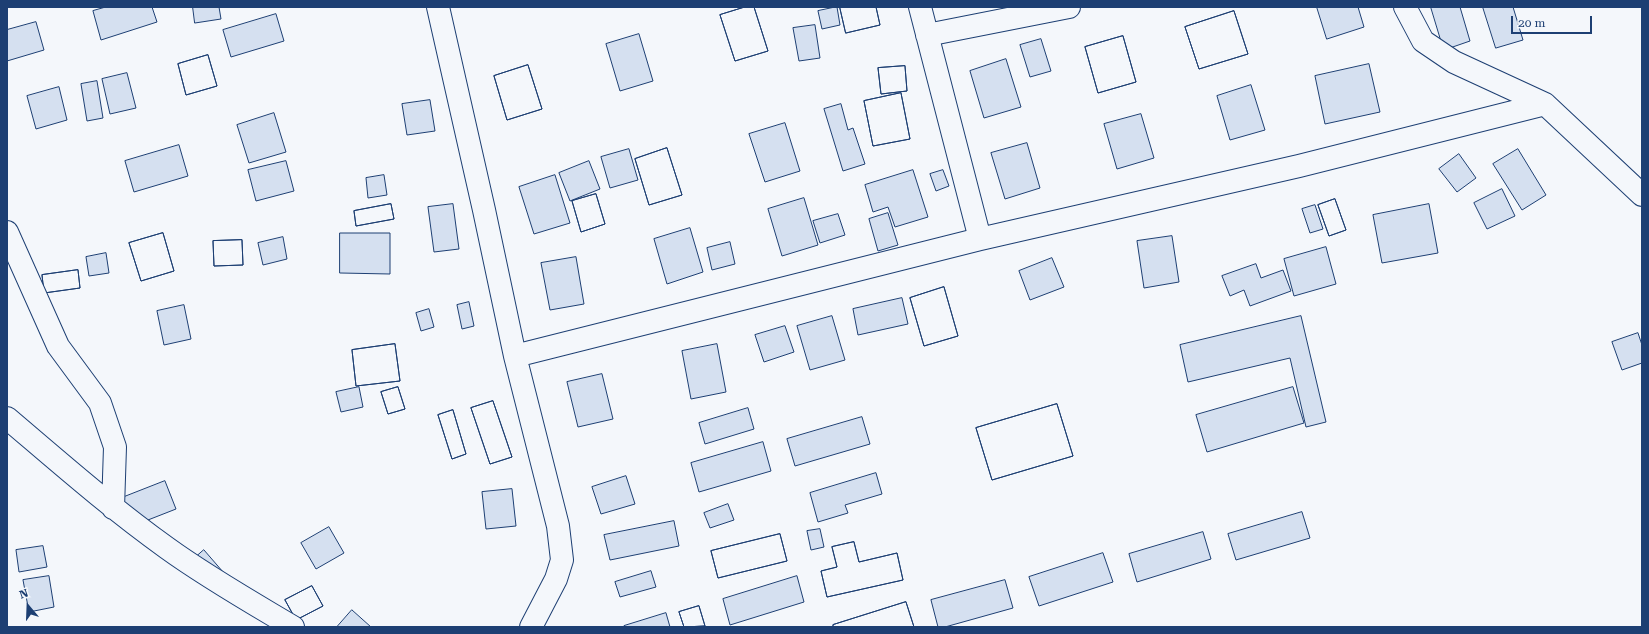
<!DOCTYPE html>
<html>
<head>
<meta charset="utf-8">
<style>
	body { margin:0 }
	#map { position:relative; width:1649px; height:634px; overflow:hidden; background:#f4f7fb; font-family:"Roboto Serif",serif }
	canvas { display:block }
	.frame { position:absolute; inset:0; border:8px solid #1d3f73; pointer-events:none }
	.north { position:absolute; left:8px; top:586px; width:40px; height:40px; -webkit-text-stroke:3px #f4f7fb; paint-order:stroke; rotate:341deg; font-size:11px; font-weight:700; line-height:16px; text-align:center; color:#1d3f73 }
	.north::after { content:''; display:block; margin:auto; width:14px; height:18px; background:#1d3f73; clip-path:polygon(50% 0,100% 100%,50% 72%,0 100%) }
	.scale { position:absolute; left:1511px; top:16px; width:81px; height:18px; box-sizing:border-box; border:2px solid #1d3f73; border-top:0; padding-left:5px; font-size:12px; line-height:14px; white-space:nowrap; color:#1d3f73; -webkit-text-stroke:3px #f4f7fb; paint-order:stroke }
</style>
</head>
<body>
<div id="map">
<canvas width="1649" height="634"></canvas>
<div class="frame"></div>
<div class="north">N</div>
<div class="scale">20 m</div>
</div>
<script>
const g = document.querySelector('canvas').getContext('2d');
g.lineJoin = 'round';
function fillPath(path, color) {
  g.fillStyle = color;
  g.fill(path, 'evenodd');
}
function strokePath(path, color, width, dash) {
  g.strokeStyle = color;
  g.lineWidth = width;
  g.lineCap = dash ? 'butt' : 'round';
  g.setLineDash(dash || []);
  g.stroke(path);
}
const building = new Path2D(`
	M 106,7 L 152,7 L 157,22 L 101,40 L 93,11 Z
	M 193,7 L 219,7 L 221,19 L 195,23 Z
	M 745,7 L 754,7 L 768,51 L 735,61 L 720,15 Z
	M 745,7 L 754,7 L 768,51 L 735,61 L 720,15 Z
	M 837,7 L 840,25 L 822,29 L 818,11 Z
	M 840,7 L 876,7 L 880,25 L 846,33 Z
	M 840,7 L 876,7 L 880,25 L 846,33 Z
	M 1317,7 L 1358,7 L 1364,27 L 1327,39 Z
	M 1431,7 L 1460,7 L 1470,41 L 1444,50 Z
	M 1483,7 L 1513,7 L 1523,40 L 1496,48 Z
	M 1234,11 L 1248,54 L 1199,69 L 1185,27 Z
	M 1234,11 L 1248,54 L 1199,69 L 1185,27 Z
	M 276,14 L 284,41 L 231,57 L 223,30 Z
	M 36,22 L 44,50 L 7,61 L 7,30 Z
	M 815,25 L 820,58 L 799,61 L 793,28 Z
	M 639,34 L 653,81 L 620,91 L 606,44 Z
	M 1123,36 L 1136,82 L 1098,93 L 1085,47 Z
	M 1123,36 L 1136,82 L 1098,93 L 1085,47 Z
	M 1041,39 L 1051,71 L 1030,77 L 1020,45 Z
	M 208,55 L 217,86 L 186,95 L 178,64 Z
	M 208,55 L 217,86 L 186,95 L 178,64 Z
	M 1006,59 L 1021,107 L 984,118 L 970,71 Z
	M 1369,64 L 1380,112 L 1325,124 L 1315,76 Z
	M 528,65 L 542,109 L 507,120 L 494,76 Z
	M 528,65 L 542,109 L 507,120 L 494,76 Z
	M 905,66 L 907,91 L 881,94 L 878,68 Z
	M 905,66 L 907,91 L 881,94 L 878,68 Z
	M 127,73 L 136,108 L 110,114 L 102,79 Z
	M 97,81 L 103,118 L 87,121 L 81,84 Z
	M 1251,85 L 1265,130 L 1230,140 L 1217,96 Z
	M 59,87 L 67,120 L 36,129 L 27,96 Z
	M 901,93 L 910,139 L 873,146 L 864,101 Z
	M 901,93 L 910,139 L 873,146 L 864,101 Z
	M 430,100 L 435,131 L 407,135 L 402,104 Z
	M 841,104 L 848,130 L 853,128 L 865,164 L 843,171 L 824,109 Z
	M 274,113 L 286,152 L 249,163 L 237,125 Z
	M 1141,114 L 1154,158 L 1117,169 L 1104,124 Z
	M 785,123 L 800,171 L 765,182 L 749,134 Z
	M 1027,143 L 1040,188 L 1005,199 L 991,153 Z
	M 179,145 L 188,176 L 134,192 L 125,161 Z
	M 667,148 L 682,195 L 649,205 L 635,159 Z
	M 667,148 L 682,195 L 649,205 L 635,159 Z
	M 629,149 L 638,180 L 610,188 L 601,157 Z
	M 1518,149 L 1546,195 L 1522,210 L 1493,164 Z
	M 1459,154 L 1476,178 L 1457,192 L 1439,169 Z
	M 286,161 L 294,191 L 256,201 L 248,170 Z
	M 589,161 L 600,189 L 570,201 L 559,173 Z
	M 913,170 L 928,217 L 895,227 L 888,207 L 873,212 L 865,185 Z
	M 943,170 L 949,186 L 936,191 L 930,174 Z
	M 384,175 L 387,195 L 368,198 L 366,178 Z
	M 555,175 L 570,223 L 534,234 L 519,187 Z
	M 1502,189 L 1515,216 L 1487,229 L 1474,203 Z
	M 596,194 L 605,224 L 581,232 L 572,201 Z
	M 596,194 L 605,224 L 581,232 L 572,201 Z
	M 804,198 L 818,245 L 782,256 L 768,209 Z
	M 1335,199 L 1346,230 L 1329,236 L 1318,205 Z
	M 1335,199 L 1346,230 L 1329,236 L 1318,205 Z
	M 391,204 L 394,219 L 356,226 L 354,211 Z
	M 391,204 L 394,219 L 356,226 L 354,211 Z
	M 453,204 L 459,249 L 434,252 L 428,207 Z
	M 1429,204 L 1438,253 L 1382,263 L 1373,215 Z
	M 1315,205 L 1323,229 L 1310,233 L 1302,209 Z
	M 888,213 L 898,245 L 878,251 L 869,219 Z
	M 838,214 L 845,235 L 820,243 L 813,221 Z
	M 690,228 L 703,272 L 667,284 L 654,239 Z
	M 163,233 L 174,271 L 141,281 L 129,243 Z
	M 163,233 L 174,271 L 141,281 L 129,243 Z
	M 340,233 L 390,233 L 390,274 L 340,273 Z
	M 1172,236 L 1179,282 L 1144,288 L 1137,241 Z
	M 283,237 L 287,259 L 263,265 L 258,243 Z
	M 242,240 L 243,265 L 214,266 L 213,241 Z
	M 242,240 L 243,265 L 214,266 L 213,241 Z
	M 730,242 L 735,264 L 712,270 L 707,248 Z
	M 1326,247 L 1336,284 L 1294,296 L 1284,259 Z
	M 106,253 L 109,273 L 89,276 L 86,257 Z
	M 576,257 L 584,304 L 550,310 L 541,263 Z
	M 1052,258 L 1064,287 L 1030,300 L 1019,271 Z
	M 1256,264 L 1261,278 L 1283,270 L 1291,291 L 1250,306 L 1244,290 L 1230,296 L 1222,276 Z
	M 78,270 L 80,288 L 44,293 L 42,275 Z
	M 78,270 L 80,288 L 44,293 L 42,275 Z
	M 944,287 L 958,336 L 924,346 L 910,298 Z
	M 944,287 L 958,336 L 924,346 L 910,298 Z
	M 902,298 L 908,324 L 858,335 L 853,309 Z
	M 469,302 L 474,326 L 462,329 L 457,305 Z
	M 184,305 L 191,339 L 164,345 L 157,311 Z
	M 429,309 L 434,327 L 421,331 L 416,313 Z
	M 832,316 L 845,360 L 810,370 L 797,326 Z
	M 1301,316 L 1326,422 L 1306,427 L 1290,358 L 1188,382 L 1180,345 Z
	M 785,326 L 794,352 L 764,362 L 755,335 Z
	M 1638,333 L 1642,345 L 1642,363 L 1622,370 L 1612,342 Z
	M 395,344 L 400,381 L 356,386 L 352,350 Z
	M 395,344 L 400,381 L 356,386 L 352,350 Z
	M 717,344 L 726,392 L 691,399 L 682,351 Z
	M 602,374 L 613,419 L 578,427 L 567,382 Z
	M 359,387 L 363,407 L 341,412 L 336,392 Z
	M 398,387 L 405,409 L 388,414 L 381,392 Z
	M 398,387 L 405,409 L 388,414 L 381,392 Z
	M 1293,387 L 1304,423 L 1207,452 L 1196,415 Z
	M 493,401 L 512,457 L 490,464 L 471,408 Z
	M 493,401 L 512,457 L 490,464 L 471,408 Z
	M 1057,404 L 1073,456 L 992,480 L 976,428 Z
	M 1057,404 L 1073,456 L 992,480 L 976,428 Z
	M 748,408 L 754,429 L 705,444 L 699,423 Z
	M 453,410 L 466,454 L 452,459 L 438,415 Z
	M 453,410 L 466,454 L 452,459 L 438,415 Z
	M 862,417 L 870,444 L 795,466 L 787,439 Z
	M 763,442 L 771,471 L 699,492 L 691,463 Z
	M 876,473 L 882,494 L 845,505 L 848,513 L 818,522 L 810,493 Z
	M 626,476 L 635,504 L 601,514 L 592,487 Z
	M 165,481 L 176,509 L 125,529 L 114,501 Z
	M 512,489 L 516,526 L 486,529 L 482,492 Z
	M 728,504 L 734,520 L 710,528 L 704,513 Z
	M 1302,512 L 1310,538 L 1236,560 L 1228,534 Z
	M 674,521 L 679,546 L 610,560 L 604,535 Z
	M 329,527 L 344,553 L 316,569 L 301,543 Z
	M 820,529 L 824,547 L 811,550 L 807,531 Z
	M 1203,532 L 1211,559 L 1137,582 L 1129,554 Z
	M 780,534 L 787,561 L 718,578 L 711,551 Z
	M 780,534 L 787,561 L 718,578 L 711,551 Z
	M 854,542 L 859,562 L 897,553 L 903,580 L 827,597 L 821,571 L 837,567 L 832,547 Z
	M 854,542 L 859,562 L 897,553 L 903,580 L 827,597 L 821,571 L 837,567 L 832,547 Z
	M 43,546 L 47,567 L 19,572 L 16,550 Z
	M 204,550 L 230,580 L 189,563 Z
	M 1103,553 L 1113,582 L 1039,606 L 1029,577 Z
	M 651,571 L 656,587 L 620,597 L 615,582 Z
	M 49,576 L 54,607 L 29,612 L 23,580 Z
	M 797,576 L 804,602 L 730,625 L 723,599 Z
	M 1005,580 L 1013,608 L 945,627 L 938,627 L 931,600 Z
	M 312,586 L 323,606 L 296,620 L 285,600 Z
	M 312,586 L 323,606 L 296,620 L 285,600 Z
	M 906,602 L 914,627 L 833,627 L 833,625 Z
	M 906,602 L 914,627 L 833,627 L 833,625 Z
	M 699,606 L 705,626 L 684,627 L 679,612 Z
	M 699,606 L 705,626 L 684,627 L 679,612 Z
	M 352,610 L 371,627 L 337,627 Z
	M 666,613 L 670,627 L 624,627 L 624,626 Z`);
fillPath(building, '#d5e0f0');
strokePath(building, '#1d3f73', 1);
const minor = new Path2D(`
	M 438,7 L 484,210 L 515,356 L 558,526 L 562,560 L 556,579 L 531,627
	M 920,7 L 980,239
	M 1405,7 L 1423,41 L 1454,62 L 1545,104 L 1642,195
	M 927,35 L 1069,7
	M 7,232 L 58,346 L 100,403 L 115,447 L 113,508
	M 515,356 L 980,239 L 1299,166 L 1545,104
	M 7,418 C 60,463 111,508 167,548 C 207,577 251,602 293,627`);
strokePath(minor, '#1d3f73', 24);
strokePath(minor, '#f4f7fb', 22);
</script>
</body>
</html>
